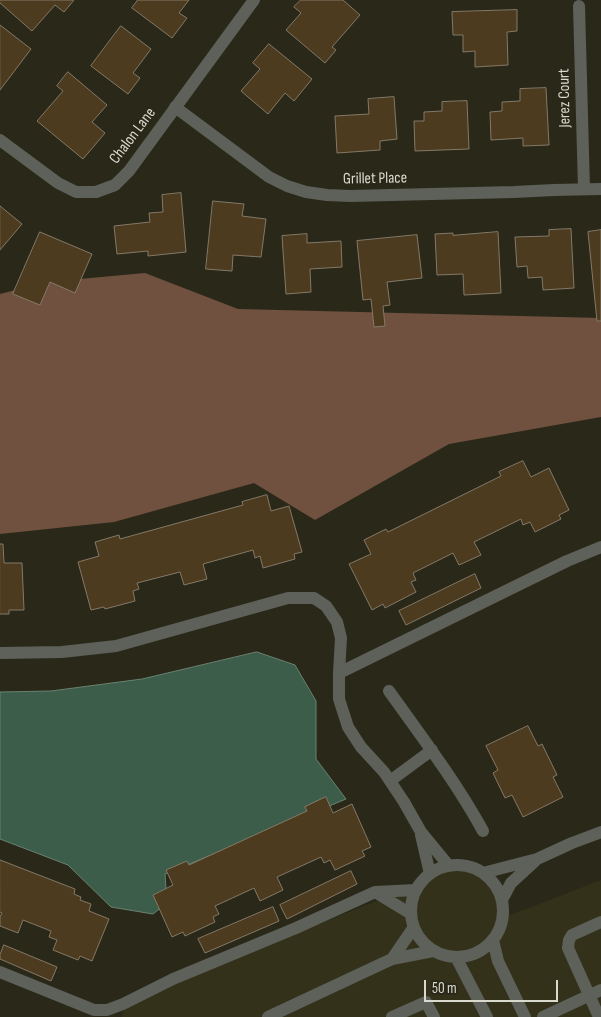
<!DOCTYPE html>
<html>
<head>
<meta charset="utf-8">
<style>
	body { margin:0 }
	#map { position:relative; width:601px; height:1017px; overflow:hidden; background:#2a2919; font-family:"Sofia Sans Condensed",sans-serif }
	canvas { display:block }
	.scale { position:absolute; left:424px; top:980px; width:134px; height:22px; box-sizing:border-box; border:2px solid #d9d9ce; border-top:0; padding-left:6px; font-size:15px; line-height:18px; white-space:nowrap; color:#d9d9ce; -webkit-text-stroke:4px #2a2919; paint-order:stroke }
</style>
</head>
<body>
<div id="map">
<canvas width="601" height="1017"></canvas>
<div class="scale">50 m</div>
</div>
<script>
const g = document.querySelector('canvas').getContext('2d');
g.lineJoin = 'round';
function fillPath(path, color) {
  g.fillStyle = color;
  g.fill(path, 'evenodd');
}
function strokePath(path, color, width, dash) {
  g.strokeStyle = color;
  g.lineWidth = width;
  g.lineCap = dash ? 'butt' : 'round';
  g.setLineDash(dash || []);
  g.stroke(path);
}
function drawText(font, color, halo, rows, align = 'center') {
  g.font = font + ' "Sofia Sans Condensed",sans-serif';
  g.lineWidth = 4;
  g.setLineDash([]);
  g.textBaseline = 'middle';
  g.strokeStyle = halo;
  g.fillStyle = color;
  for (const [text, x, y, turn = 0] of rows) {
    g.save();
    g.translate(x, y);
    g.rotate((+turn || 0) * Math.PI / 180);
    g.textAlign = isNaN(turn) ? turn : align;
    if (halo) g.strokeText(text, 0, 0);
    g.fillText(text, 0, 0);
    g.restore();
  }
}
fillPath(new Path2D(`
	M 469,860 L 511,915 L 601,880 L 601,1017 L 122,1017 L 126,1002 L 426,881 Z`), '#33311a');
fillPath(new Path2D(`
	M 145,273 L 238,309 L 601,318 L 601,417 L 449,444 L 315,520 L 254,483 L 114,522 L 0,534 L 0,294 L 47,282 Z`), '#70513f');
const water = new Path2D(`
	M 257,652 L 295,665 L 316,701 L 316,759 L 346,799 L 165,874 L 167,903 L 153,914 L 111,907 L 68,865 L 0,839 L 0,692 L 51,691 L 142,679 Z`);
fillPath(water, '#3b5d4a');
strokePath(water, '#6a8272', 1);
const building = new Path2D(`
	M 0,0 L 74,0 L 64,12 L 55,5 L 32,31 L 0,3 Z
	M 138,0 L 189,0 L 179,13 L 187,18 L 172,38 L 132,8 Z
	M 301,0 L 343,0 L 360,15 L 332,47 L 336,50 L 325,63 L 286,30 L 301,13 L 294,7 Z
	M 517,10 L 517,31 L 507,32 L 508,65 L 475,67 L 475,51 L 463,52 L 463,35 L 453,35 L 452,12 Z
	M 0,25 L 31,49 L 0,90 Z
	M 121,26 L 151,49 L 133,73 L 140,78 L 128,94 L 91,66 Z
	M 269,44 L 312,79 L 294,101 L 285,93 L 268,114 L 241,91 L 260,69 L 253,63 Z
	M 68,72 L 107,105 L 92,122 L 105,133 L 83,159 L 37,121 L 63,91 L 57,86 Z
	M 546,88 L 549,145 L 523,146 L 523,138 L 491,140 L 490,112 L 502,111 L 502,102 L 520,101 L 520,89 Z
	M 394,97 L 397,139 L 380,141 L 380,150 L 337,153 L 335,116 L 369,114 L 368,99 Z
	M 467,101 L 469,149 L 415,151 L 414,121 L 424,121 L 424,112 L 442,111 L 442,102 Z
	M 181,193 L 186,252 L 148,256 L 148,251 L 117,254 L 114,226 L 150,222 L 149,213 L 163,212 L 162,195 Z
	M 213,201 L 244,204 L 242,216 L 266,219 L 261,257 L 233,255 L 232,271 L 206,269 Z
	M 0,206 L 22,224 L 0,250 Z
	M 571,229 L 574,288 L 543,290 L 542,277 L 528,278 L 527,266 L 517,267 L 515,237 L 549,236 L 549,230 Z
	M 601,230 L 601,321 L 597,321 L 588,232 Z
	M 40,232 L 92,254 L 75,293 L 50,282 L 40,305 L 13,294 Z
	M 498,232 L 501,293 L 464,295 L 463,274 L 437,275 L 435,234 L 453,233 L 453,235 Z
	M 307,234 L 307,243 L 341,241 L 342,267 L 310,269 L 311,292 L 286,294 L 282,236 Z
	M 417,235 L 422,278 L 387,282 L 390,305 L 383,306 L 385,326 L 374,327 L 371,299 L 363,300 L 357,241 Z
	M 523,461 L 531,477 L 549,468 L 569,510 L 559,515 L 561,519 L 535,532 L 530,522 L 523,525 L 521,519 L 474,542 L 481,555 L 459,565 L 453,553 L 413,573 L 416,580 L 411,582 L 416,592 L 385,608 L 383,604 L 372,610 L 349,564 L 371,554 L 364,540 L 386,529 L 388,532 L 501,476 L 499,472 Z
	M 267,495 L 271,511 L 289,506 L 302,552 L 294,554 L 295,559 L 263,568 L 260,556 L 255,558 L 253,550 L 203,564 L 207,579 L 184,585 L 180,572 L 137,583 L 139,589 L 133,591 L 135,601 L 105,609 L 104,607 L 91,610 L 78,562 L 99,556 L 95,542 L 119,535 L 120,539 L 243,505 L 242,502 Z
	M 0,544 L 3,544 L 4,563 L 22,563 L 24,610 L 9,610 L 9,614 L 0,614 Z
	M 475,574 L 481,588 L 406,625 L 399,611 Z
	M 528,726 L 538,746 L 542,744 L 557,775 L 553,777 L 563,797 L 523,817 L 512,795 L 505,798 L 493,773 L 498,770 L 486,746 Z
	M 326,797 L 333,813 L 352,804 L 371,847 L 362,851 L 365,856 L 335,870 L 330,860 L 324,863 L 321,857 L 277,877 L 283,890 L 260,901 L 254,888 L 215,906 L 219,914 L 213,917 L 215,922 L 185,936 L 183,932 L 172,937 L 153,895 L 173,885 L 166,870 L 187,861 L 189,865 L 307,811 L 305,807 Z
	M 0,860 L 75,889 L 74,894 L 81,897 L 80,900 L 91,904 L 89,911 L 109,919 L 92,961 L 80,956 L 78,960 L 53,950 L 57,940 L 49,937 L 51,931 L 23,920 L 18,933 L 0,926 L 0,917 L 2,913 L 0,912 Z
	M 351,871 L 357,884 L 287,919 L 280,905 Z
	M 273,907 L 279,921 L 205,953 L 198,939 Z
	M 4,945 L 57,967 L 51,981 L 0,959 L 0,955 Z`);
fillPath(building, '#4d3b1f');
strokePath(building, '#847968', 1);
strokePath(new Path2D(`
	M 579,6 L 584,189
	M 175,107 L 269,177 L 287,186 L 306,192 L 327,195 L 350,196 L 514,192 L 554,190 L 601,189
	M 0,140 L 58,183 L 76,192 L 96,192 L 115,185 L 129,171 L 254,0
	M 0,653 L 62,652 L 116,646 L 288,598 L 314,598 L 326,606 L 337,622 L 341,638 L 339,673 L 339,699 L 348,727 L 361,747 L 384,772 L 404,802 L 421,832 L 449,866
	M 339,673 L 567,561 L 601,547
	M 389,691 C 422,737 456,782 483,831
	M 390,781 L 432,750
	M 421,835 L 430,874
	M411 911a46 46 0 1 1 92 0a46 46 0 1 1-92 0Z
	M 483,873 L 537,859 L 572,843 L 601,832
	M 375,892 L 411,914
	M 502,900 L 511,883 L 535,861
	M 493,940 L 498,961 L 525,1017
	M 456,957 L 487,1017
	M 392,959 L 414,927
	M 0,972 L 94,1010 L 107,1010 L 123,1004 L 173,979 L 296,928 L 375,892 L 416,890
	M 268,1017 L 392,959 L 433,951
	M 392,1017 L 426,1002 L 434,1017
	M 543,1017 L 601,990
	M 599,1017 L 568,948 L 569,940 L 572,935 L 601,922`), '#5d615a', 12);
drawText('16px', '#d9d9ce', '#2a2919', [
	["Jerez Court",565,98,-91],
	["Chalon Lane",133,136,-53],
	["Grillet Place",375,179,-1]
]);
</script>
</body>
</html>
